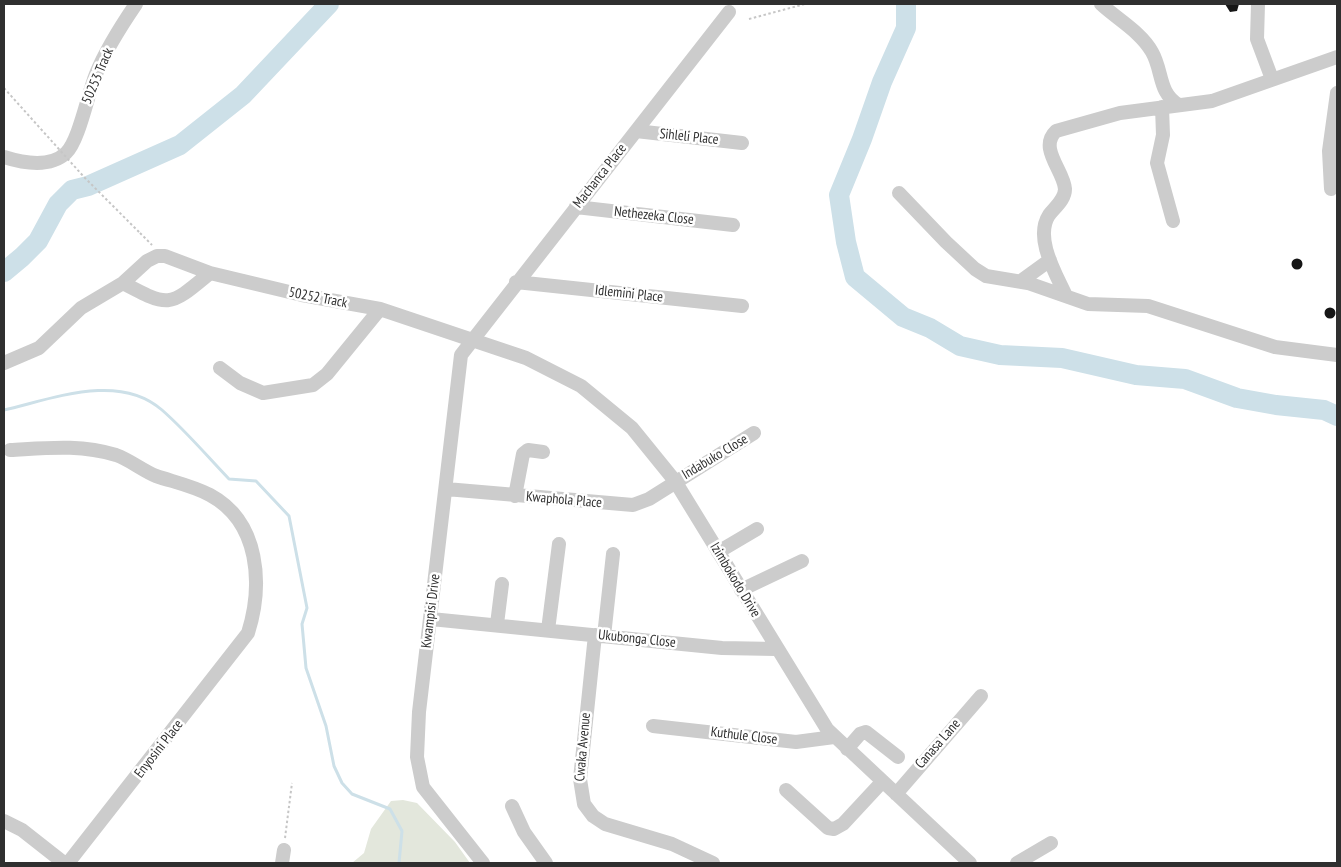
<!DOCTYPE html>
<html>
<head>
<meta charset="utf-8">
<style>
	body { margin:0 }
	#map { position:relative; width:1341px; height:867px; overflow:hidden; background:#fff; font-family:"PT Sans Narrow",sans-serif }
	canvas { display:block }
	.frame { position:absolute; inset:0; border:5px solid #2f2f2f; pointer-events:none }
</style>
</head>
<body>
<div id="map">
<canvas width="1341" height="867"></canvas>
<div class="frame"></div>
</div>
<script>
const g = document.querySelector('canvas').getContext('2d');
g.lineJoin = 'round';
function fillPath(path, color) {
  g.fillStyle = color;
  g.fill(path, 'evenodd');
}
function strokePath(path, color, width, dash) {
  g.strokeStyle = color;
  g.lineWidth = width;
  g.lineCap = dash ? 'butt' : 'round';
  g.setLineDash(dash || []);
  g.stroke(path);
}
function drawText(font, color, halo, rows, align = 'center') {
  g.font = font + ' "PT Sans Narrow",sans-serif';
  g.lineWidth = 5;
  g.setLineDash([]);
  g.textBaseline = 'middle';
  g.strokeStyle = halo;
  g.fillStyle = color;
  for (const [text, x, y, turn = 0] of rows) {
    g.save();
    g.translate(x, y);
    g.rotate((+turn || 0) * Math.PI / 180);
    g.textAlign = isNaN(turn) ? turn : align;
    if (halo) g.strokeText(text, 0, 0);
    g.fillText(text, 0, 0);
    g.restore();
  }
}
fillPath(new Path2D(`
	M 403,800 L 417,803 L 455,842 L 470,863 L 352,863 L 364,853 L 371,829 L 391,801 Z`), '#e3e7dc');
strokePath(new Path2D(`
	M 4,410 C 52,399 119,372 162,410 C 186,431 207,456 229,479 L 256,481 L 289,516 L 307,608 L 302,624 L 306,668 L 326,726 L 334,766 L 342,783 L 352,794 L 390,809 L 402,831 L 399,863`), '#cde0e8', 3);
strokePath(new Path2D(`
	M 906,4 L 906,28 L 882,82 L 862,139 L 839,195 L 846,242 L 855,277 L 903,317 L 930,328 L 960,346 L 1000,355 L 1062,358 L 1136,375 L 1185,379 L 1237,398 L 1276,405 L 1324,410 L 1337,416
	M 4,272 L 22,257 L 38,241 L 58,204 L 72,190 L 88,186 L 180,145 L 243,95 L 329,4`), '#cde0e8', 20);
fillPath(new Path2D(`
	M 1225,4 L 1239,4 L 1237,11 L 1230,12 Z
	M1291.5 264a5.5 5.5 0 1 1 11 0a5.5 5.5 0 1 1-11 0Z
	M1324.5 313a5.5 5.5 0 1 1 11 0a5.5 5.5 0 1 1-11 0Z`), '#161616');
strokePath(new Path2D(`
	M 749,19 L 805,4
	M 140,233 L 152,245
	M 285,838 L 292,783`), '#c6c6c6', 2, [2.5, 2.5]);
strokePath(new Path2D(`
	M 1101,4 C 1117,19 1141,32 1152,52 C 1163,71 1158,93 1179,105
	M 1258,4 L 1257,39 L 1272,79
	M 1162,107 L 1163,135 L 1157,163 L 1173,221
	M 636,131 L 742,143
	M 4,157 C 23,163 50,168 66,153 C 79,141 88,93 96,74 C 106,49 121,26 136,4
	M 1331,189 L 1329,151 L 1337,93
	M 899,193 L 946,242 L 975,269 L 986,276 L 1028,283 L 1088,304 L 1148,306 L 1275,347 L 1337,355
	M 576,207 L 733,225
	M 1021,281 L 1050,260
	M 516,282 L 742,306
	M 123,283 C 170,308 169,307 210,273
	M 1066,296 C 1056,274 1034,238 1049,215 C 1055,207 1065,200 1065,189 C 1064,171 1038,148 1056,131 L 1120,113 L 1212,101 L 1337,57
	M 4,363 L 39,348 L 81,308 L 123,283 L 147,261 L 157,256 L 165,256 L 210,273 L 302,295 L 380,309 L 526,358 L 581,386 L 632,428 L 675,481 L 827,729 L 970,863
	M 220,368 L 240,383 L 263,393 L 313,385 L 327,374 L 380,309
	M 10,450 C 47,448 80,444 116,455 C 130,460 142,470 156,476 C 174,482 193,486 210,495 C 260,522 263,585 248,633 L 68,863
	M 446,489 L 633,505 L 649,499 L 754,433
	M 515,496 L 523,454 L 528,450 L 543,452
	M 718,552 L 757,529
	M 741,590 L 802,561
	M 431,619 L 722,648 L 776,649
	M 497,624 L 502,584
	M 548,630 L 559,544
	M 595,635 L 580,779 L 584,804 L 593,816 L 605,824 L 672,844 L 713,863
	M 604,636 L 613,554
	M 653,726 L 796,742 L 834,737
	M 847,749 L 860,734 L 866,732 L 898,757
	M 786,790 L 828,828 L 834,829 L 843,824 L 882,782
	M 896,794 L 981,696
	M 512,806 L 524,832 L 546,863
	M 4,821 L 22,830 L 64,863
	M 282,863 L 284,850
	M 483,863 L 423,787 L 417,757 L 419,712 L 461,355 L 729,12
	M 1017,863 L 1051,843`), '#ccc', 14);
strokePath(new Path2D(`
	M 4,88 L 84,177 L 140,233`), '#c6c6c6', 2, [2.5, 2.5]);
drawText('14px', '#2f2f2f', '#fff', [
	["50253 Track",98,76,-67],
	["Sihleli Place",689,137,6],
	["Machanca Place",600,176,-52],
	["Nethezeka Close",654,216,6],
	["Idlemini Place",629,294,6],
	["50252 Track",318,298,11],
	["Indabuko Close",715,457,-31],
	["Kwaphola Place",564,500,5],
	["Izimbokodo Drive",735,580,59],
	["Kwampisi Drive",431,611,-83],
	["Ukubonga Close",637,639,6],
	["Kuthule Close",744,736,7],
	["Canasa Lane",938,744,-49],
	["Cwaka Avenue",583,747,-85],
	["Enyosini Place",159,749,-52]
]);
</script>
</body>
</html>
